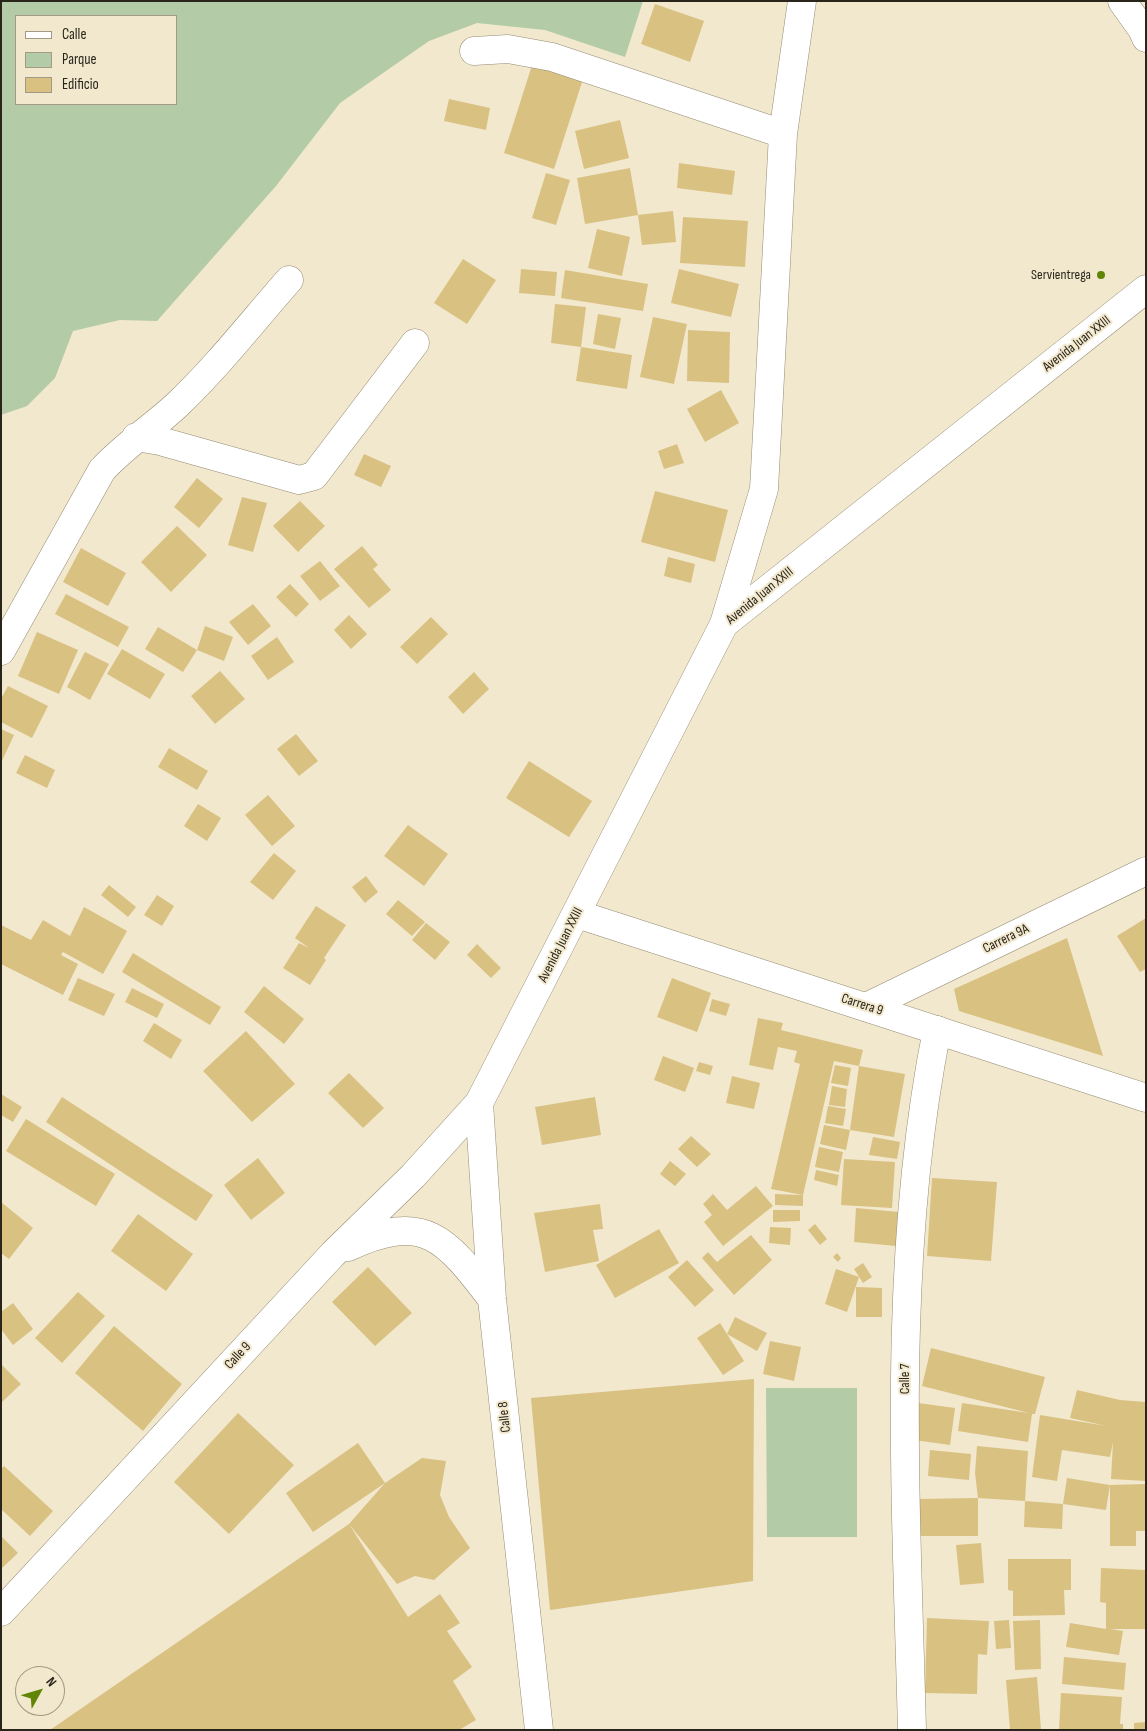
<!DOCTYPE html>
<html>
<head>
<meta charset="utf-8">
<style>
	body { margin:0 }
	#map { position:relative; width:1147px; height:1731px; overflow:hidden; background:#f2e8ce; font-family:"Sofia Sans Condensed",sans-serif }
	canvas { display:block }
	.frame { position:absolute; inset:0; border:2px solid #29251b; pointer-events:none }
	.legend { position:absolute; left:15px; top:15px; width:162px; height:90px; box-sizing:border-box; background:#f2e8ce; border:1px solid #a29a86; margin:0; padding:6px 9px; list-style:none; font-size:15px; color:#29251b }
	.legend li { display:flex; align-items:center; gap:10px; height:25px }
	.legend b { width:25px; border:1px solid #a29a86 }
	.north { position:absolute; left:15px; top:1666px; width:50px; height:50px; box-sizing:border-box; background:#f2e8ce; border:1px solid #a29a86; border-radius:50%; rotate:51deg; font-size:14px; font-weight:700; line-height:20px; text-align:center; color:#29251b }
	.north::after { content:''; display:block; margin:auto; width:18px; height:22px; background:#618607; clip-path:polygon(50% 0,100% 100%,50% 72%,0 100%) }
</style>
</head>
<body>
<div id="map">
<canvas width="1147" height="1731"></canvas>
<div class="frame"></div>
<ul class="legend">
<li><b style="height:6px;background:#fff"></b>Calle</li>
<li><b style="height:14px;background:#b3cba6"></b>Parque</li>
<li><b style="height:14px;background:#d9c182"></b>Edificio</li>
</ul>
<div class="north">N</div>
</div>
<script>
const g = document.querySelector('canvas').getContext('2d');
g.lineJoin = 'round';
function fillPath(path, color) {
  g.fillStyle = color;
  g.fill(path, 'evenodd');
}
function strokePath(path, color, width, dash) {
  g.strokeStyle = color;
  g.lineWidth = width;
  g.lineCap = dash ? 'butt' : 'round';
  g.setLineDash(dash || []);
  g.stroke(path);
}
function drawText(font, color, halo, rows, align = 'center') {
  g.font = font + ' "Sofia Sans Condensed",sans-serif';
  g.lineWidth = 4;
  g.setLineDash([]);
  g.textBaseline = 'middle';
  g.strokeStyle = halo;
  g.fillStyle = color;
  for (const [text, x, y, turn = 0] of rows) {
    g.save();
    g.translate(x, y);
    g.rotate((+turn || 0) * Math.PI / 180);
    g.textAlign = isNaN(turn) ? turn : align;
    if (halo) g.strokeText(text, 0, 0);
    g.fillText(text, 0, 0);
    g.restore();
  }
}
fillPath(new Path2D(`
	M 1,1 L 643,1 L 625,57 L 545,30 L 477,23 L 429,41 L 340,103 L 276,186 L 157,321 L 120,320 L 73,331 L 55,378 L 27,406 L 1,415 ZM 16,16 L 176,16 L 176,104 L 16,104 Z
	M 766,1388 L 857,1388 L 857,1537 L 767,1537 Z`), '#b3cba6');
fillPath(new Path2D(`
	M 655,4 L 704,21 L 690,62 L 641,44 Z
	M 533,62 L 583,79 L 554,169 L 504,153 Z
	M 449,99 L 490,108 L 486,130 L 444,121 Z
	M 620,120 L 629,158 L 584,169 L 575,131 Z
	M 679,163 L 735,171 L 732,195 L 677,188 Z
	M 630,168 L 638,215 L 585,224 L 577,178 Z
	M 546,173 L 570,180 L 556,225 L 532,218 Z
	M 673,211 L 676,242 L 642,245 L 638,215 Z
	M 683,217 L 748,221 L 745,267 L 680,263 Z
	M 597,229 L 630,237 L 622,276 L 588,268 Z
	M 463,259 L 496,280 L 467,324 L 434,303 Z
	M 521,269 L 557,272 L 555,296 L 519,293 Z
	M 679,269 L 739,284 L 731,317 L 671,303 Z
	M 565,270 L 648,284 L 643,311 L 561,298 Z
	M 555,304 L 586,307 L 581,347 L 551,343 Z
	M 598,314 L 621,318 L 615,349 L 593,344 Z
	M 653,317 L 687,324 L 674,384 L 640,377 Z
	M 688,330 L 730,332 L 729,383 L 687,381 Z
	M 581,347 L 632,355 L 627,389 L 576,381 Z
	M 721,390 L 739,423 L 705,442 L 687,409 Z
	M 677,444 L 684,463 L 664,469 L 658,451 Z
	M 364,454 L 391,466 L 381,487 L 354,475 Z
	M 197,478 L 223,499 L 199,528 L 174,507 Z
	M 655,491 L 728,510 L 715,562 L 641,542 Z
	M 242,497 L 267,503 L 253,552 L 228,545 Z
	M 300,501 L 325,526 L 298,552 L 273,526 Z
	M 177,526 L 207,555 L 171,592 L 141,562 Z
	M 362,546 L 378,565 L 373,569 L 391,590 L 369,608 L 334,569 Z
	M 81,548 L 126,573 L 108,606 L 63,582 Z
	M 668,557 L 695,564 L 691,583 L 664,576 Z
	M 320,561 L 340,586 L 320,601 L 300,576 Z
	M 290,584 L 309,604 L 296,617 L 276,597 Z
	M 66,594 L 129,627 L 118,647 L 55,614 Z
	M 253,604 L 271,626 L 248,645 L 229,622 Z
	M 349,615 L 367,634 L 351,649 L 334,630 Z
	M 431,617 L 448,634 L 417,664 L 400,647 Z
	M 205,626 L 233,637 L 224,661 L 197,650 Z
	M 158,627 L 197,650 L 183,672 L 145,649 Z
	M 37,632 L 78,650 L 59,694 L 18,676 Z
	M 277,637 L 294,662 L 268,680 L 251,656 Z
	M 122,649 L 165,674 L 150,699 L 107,674 Z
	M 85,652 L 109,664 L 90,700 L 67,687 Z
	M 220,671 L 245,699 L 215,724 L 191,696 Z
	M 474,672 L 489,689 L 463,714 L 448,697 Z
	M 8,686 L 48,706 L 32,738 L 1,722 L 1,699 Z
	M 1,729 L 14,735 L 1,763 Z
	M 296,734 L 318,761 L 299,776 L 277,749 Z
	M 169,748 L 208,771 L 197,790 L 158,767 Z
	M 25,755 L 55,770 L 47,788 L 16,773 Z
	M 529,761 L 592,801 L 569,837 L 506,798 Z
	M 268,795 L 295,826 L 272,846 L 245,815 Z
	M 198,804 L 221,818 L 207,841 L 184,826 Z
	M 408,825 L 448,854 L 424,886 L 384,856 Z
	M 274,853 L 296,871 L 273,900 L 250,882 Z
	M 366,876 L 378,892 L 365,903 L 352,887 Z
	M 109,885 L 136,907 L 128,917 L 101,895 Z
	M 157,895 L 174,906 L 162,926 L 144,915 Z
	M 398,900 L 425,922 L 412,936 L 386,914 Z
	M 316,906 L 346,925 L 324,958 L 326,960 L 310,985 L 283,968 L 299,943 L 309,948 L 295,938 Z
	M 84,907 L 127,931 L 103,974 L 63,952 L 61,955 L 78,964 L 63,995 L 1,964 L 1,925 L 31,940 L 43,920 L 70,936 Z
	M 1146,918 L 1146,969 L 1140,972 L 1117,936 Z
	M 426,923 L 450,942 L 435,960 L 412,940 Z
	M 1067,938 L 1103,1056 L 959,1011 L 954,989 Z
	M 477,944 L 501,968 L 491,978 L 467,955 Z
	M 133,953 L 221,1007 L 210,1025 L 122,972 Z
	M 78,978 L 115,994 L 104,1016 L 68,1000 Z
	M 672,978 L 711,993 L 697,1032 L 657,1017 Z
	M 264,986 L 304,1019 L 284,1044 L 244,1012 Z
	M 132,988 L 164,1004 L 157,1018 L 125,1002 Z
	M 712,999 L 730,1004 L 726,1016 L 709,1011 Z
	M 758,1018 L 783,1023 L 781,1030 L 863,1050 L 859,1066 L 834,1061 L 803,1195 L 803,1206 L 775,1205 L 775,1194 L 803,1195 L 771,1189 L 800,1064 L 794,1062 L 797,1051 L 778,1047 L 773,1070 L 749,1065 Z
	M 154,1023 L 182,1040 L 171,1059 L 143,1041 Z
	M 246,1031 L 295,1084 L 252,1122 L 203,1071 Z
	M 663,1056 L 694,1068 L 685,1092 L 654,1080 Z
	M 699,1062 L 713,1066 L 710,1075 L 696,1071 Z
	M 835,1065 L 851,1068 L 848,1086 L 831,1083 Z
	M 859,1066 L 905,1074 L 894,1137 L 850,1130 L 846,1150 L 820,1144 L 824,1125 L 850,1130 Z
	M 349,1073 L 384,1108 L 363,1128 L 328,1093 Z
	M 732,1076 L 760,1083 L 754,1109 L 726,1103 Z
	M 832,1086 L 847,1089 L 845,1107 L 829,1105 Z
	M 1,1094 L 22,1107 L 13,1122 L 1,1115 Z
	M 62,1097 L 213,1195 L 196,1221 L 46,1122 Z
	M 595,1097 L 601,1135 L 542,1145 L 535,1107 Z
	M 828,1106 L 846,1109 L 843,1126 L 825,1123 Z
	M 26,1119 L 115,1174 L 96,1206 L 6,1151 Z
	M 691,1136 L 711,1154 L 697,1167 L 678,1149 Z
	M 873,1137 L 900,1142 L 897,1159 L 869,1155 Z
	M 819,1147 L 843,1152 L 839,1172 L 815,1167 Z
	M 258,1158 L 285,1193 L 251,1220 L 224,1185 Z
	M 844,1159 L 895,1162 L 892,1208 L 841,1205 Z
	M 670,1161 L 686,1174 L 675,1186 L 660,1174 Z
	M 816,1170 L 839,1175 L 837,1186 L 814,1180 Z
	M 932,1178 L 997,1182 L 991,1261 L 927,1256 Z
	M 756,1186 L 773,1206 L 723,1246 L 704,1222 L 712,1215 L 703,1204 L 713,1194 L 727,1210 Z
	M 1,1202 L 33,1228 L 9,1259 L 1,1253 Z
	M 600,1204 L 603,1229 L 593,1230 L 599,1261 L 545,1272 L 534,1213 Z
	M 856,1208 L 899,1212 L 896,1246 L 854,1242 Z
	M 773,1210 L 800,1210 L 800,1221 L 773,1222 Z
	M 138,1214 L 193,1254 L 166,1291 L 111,1251 Z
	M 815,1224 L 827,1239 L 820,1245 L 808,1230 Z
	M 770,1227 L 791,1228 L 790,1245 L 769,1243 Z
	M 659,1229 L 679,1263 L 615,1298 L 596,1265 Z
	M 751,1235 L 772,1260 L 734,1295 L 702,1258 L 708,1252 L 717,1262 Z
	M 837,1253 L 841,1258 L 838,1262 L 833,1257 Z
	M 687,1260 L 714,1290 L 695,1307 L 668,1277 Z
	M 863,1263 L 872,1277 L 863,1283 L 854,1269 Z
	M 368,1267 L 412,1313 L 375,1346 L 332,1302 Z
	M 836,1269 L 859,1277 L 847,1312 L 825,1304 Z
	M 856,1287 L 882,1288 L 882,1317 L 856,1317 Z
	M 78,1292 L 105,1316 L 62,1363 L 35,1338 Z
	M 13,1303 L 33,1329 L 13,1345 L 1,1329 L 1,1312 Z
	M 735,1317 L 767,1333 L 757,1351 L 727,1334 Z
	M 720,1323 L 744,1361 L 723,1375 L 697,1338 Z
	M 114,1326 L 182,1384 L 143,1431 L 75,1373 Z
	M 770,1341 L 801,1347 L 794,1381 L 763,1374 Z
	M 931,1348 L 1045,1377 L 1035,1414 L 1032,1414 L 1028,1442 L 958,1431 L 962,1403 L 1029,1413 L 922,1386 Z
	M 1,1364 L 21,1384 L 1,1403 Z
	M 754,1379 L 753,1581 L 550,1610 L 531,1398 Z
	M 1077,1390 L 1120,1400 L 1146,1402 L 1146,1481 L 1111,1479 L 1113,1442 L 1110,1457 L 1062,1450 L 1057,1481 L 1032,1477 L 1040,1415 L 1107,1426 L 1070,1418 Z
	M 918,1403 L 955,1408 L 950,1445 L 914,1440 Z
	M 238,1413 L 294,1465 L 229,1534 L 174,1482 Z
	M 358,1443 L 385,1483 L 422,1458 L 446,1461 L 440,1495 L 449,1517 L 470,1548 L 434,1580 L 415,1576 L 397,1584 L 349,1524 L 408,1617 L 440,1594 L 460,1623 L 447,1631 L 472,1667 L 453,1681 L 476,1720 L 459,1730 L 50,1730 L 349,1524 L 385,1483 L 313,1532 L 286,1493 Z
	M 977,1446 L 1028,1451 L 1025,1501 L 978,1498 L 978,1536 L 916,1536 L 916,1499 L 978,1498 L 975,1473 Z
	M 930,1450 L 971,1454 L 969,1480 L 928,1476 Z
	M 4,1466 L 53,1511 L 30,1536 L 1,1509 L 1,1469 Z
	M 1067,1478 L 1110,1485 L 1106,1510 L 1063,1504 L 1062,1529 L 1024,1527 L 1025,1501 L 1063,1504 Z
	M 1146,1484 L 1146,1531 L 1136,1531 L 1136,1546 L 1110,1546 L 1110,1485 Z
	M 1,1536 L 18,1553 L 1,1569 Z
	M 981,1543 L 984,1583 L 960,1585 L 956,1545 Z
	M 1008,1559 L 1071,1559 L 1071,1590 L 1064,1590 L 1065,1615 L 1013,1616 L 1013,1591 L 1008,1590 Z
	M 1101,1568 L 1146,1570 L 1146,1629 L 1110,1629 L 1123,1631 L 1119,1655 L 1066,1647 L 1070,1623 L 1106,1629 L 1106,1603 L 1100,1602 Z
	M 927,1618 L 989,1621 L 987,1655 L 978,1654 L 977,1694 L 925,1693 Z
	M 1009,1620 L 1011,1648 L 996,1649 L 994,1621 Z
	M 1040,1620 L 1041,1669 L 1015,1670 L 1013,1621 Z
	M 1064,1657 L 1126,1663 L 1124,1690 L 1062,1684 Z
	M 1037,1677 L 1041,1730 L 1010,1730 L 1006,1680 Z
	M 1061,1693 L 1122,1697 L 1120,1724 L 1123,1724 L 1123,1730 L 1059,1730 Z
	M 1146,1722 L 1146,1730 L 1134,1730 L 1134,1723 Z`), '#d9c182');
const street = new Path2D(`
	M 1122,1 L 1142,29 L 1146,38
	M 474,51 L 508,49 L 552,57 L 783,134
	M 136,437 L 160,441 L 299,480 L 314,476 L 415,343
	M 724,624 L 764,489 L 783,134 L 802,1
	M 1,651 L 102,470 C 125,445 152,428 177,405 C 218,366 252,322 289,280
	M 866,1007 L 1146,871
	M 912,1730 C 906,1496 891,1260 937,1030`);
const secondary = new Path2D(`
	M 577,914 L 1146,1098
	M 479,1103 L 492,1299 L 539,1730
	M 348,1247 C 425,1211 446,1239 492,1299
	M 1,1612 L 333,1254 L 413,1176 L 479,1103 L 724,624 L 1146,289`);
strokePath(street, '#948b73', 29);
strokePath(secondary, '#948b73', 29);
strokePath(street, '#fff', 28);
strokePath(secondary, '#fff', 28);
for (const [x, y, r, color] of [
	[1101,275,5,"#618607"]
]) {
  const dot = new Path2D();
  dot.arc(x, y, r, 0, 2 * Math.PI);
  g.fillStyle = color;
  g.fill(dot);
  strokePath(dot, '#f2e8ce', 2);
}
drawText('14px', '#29251b', '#f2e8ce', [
	["Servientrega",1091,275]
], 'right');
drawText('14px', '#29251b', '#f2e8ce', [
	["Avenida Juan XXIII",1077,344,-38],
	["Avenida Juan XXIII",760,596,-39],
	["Carrera 9A",1006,939,-26],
	["Avenida Juan XXIII",561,945,-63],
	["Carrera 9",862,1005,18],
	["Calle 9",238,1356,-47],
	["Calle 7",905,1379,-90],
	["Calle 8",505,1417,-96]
]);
</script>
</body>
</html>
